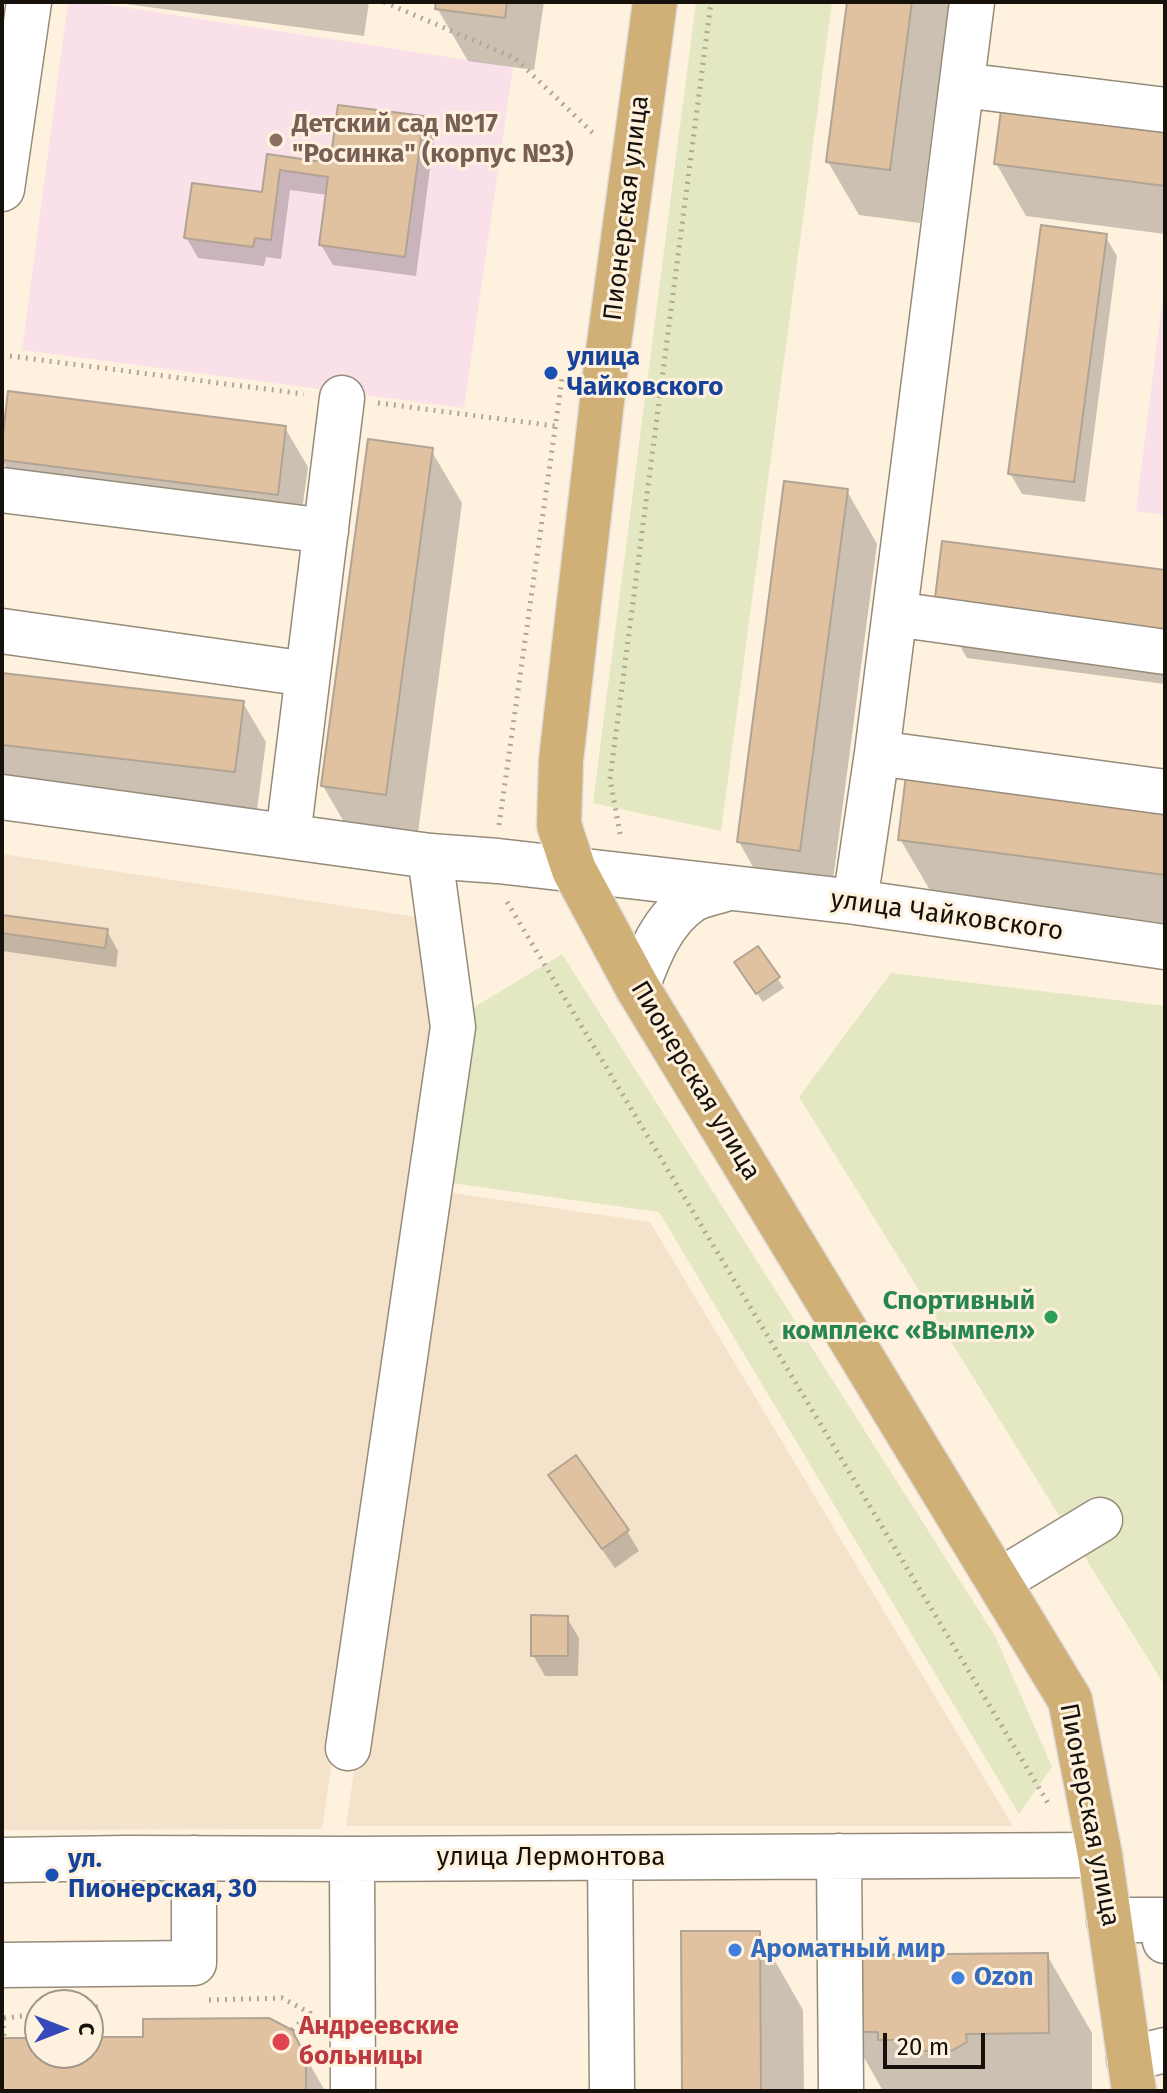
<!DOCTYPE html>
<html>
<head>
<meta charset="utf-8">
<style>
	body { margin:0 }
	#map { position:relative; width:1167px; height:2093px; overflow:hidden; background:#fef1de; font-family:"Fira Sans",sans-serif }
	canvas { display:block }
	.frame { position:absolute; inset:0; border:4px solid #16120b; pointer-events:none }
	.north { position:absolute; left:24px; top:1989px; width:80px; height:80px; box-sizing:border-box; background:#fef1de; border:2px solid #a1988a; border-radius:50%; rotate:90deg; font-size:22px; font-weight:700; line-height:32px; text-align:center; color:#16120b }
	.north::after { content:''; display:block; margin:auto; width:28px; height:36px; background:#3549bb; clip-path:polygon(50% 0,100% 100%,50% 72%,0 100%) }
	.scale { position:absolute; left:883px; top:2033px; width:102px; height:36px; box-sizing:border-box; border:4px solid #16120b; border-top:0; padding-left:10px; font-size:24px; line-height:28px; white-space:nowrap; color:#16120b; -webkit-text-stroke:6px #fef1de; paint-order:stroke }
</style>
</head>
<body>
<div id="map">
<canvas width="1167" height="2093"></canvas>
<div class="frame"></div>
<div class="north">С</div>
<div class="scale">20 m</div>
</div>
<script>
const g = document.querySelector('canvas').getContext('2d');
g.lineJoin = 'round';
function fillPath(path, color) {
  g.fillStyle = color;
  g.fill(path, 'evenodd');
}
function strokePath(path, color, width, dash) {
  g.strokeStyle = color;
  g.lineWidth = width;
  g.lineCap = dash ? 'butt' : 'round';
  g.setLineDash(dash || []);
  g.stroke(path);
}
function drawText(font, color, halo, rows, align = 'center') {
  g.font = font + ' "Fira Sans",sans-serif';
  g.lineWidth = 6;
  g.setLineDash([]);
  g.textBaseline = 'middle';
  g.strokeStyle = halo;
  g.fillStyle = color;
  for (const [text, x, y, turn = 0] of rows) {
    g.save();
    g.translate(x, y);
    g.rotate((+turn || 0) * Math.PI / 180);
    g.textAlign = isNaN(turn) ? turn : align;
    if (halo) g.strokeText(text, 0, 0);
    g.fillText(text, 0, 0);
    g.restore();
  }
}
fillPath(new Path2D(`
	M 2,854 L 417,917 L 442,1026 L 322,1829 L 2,1830 Z
	M 439,1191 L 650,1222 L 1013,1826 L 346,1826 Z`), '#f4e3ca');
fillPath(new Path2D(`
	M 68,2 L 90,2 L 513,67 L 464,408 L 22,350 Z
	M 1165,278 L 1165,515 L 1136,511 Z`), '#fae1e9');
fillPath(new Path2D(`
	M 696,2 L 832,2 L 721,831 L 593,803 Z
	M 562,954 L 995,1636 L 1052,1767 L 1019,1814 L 659,1212 L 451,1183 L 473,1008 Z
	M 891,973 L 1165,1006 L 1165,1686 L 799,1097 Z`), '#e3e7c2');
fillPath(new Path2D(`
	M 111,2 L 369,2 L 364,36 Z
	M 438,2 L 544,2 L 534,70 L 468,61 L 437,8 Z
	M 849,2 L 949,2 L 920,223 L 859,215 L 828,162 Z
	M 423,118 L 434,138 L 416,276 L 333,265 L 321,245 L 328,195 L 290,190 L 281,259 L 266,257 L 264,266 L 198,258 L 186,237 L 264,194 L 269,156 L 332,165 Z
	M 1165,118 L 1165,234 L 1026,216 L 996,163 Z
	M 1105,236 L 1117,256 L 1085,502 L 1022,494 L 1010,473 Z
	M 285,428 L 308,467 L 299,533 L 24,498 L 2,460 Z
	M 431,450 L 462,503 L 416,847 L 354,839 L 323,786 Z
	M 847,491 L 877,544 L 830,903 L 769,895 L 739,842 Z
	M 1165,572 L 1165,684 L 967,658 L 936,605 Z
	M 2,675 L 243,703 L 266,742 L 257,810 L 2,781 Z
	M 1165,811 L 1165,923 L 931,892 L 900,839 Z
	M 2,917 L 107,931 L 118,951 L 116,967 L 2,951 Z
	M 758,949 L 784,988 L 763,1002 L 742,972 Z
	M 551,1475 L 627,1531 L 639,1551 L 615,1568 L 563,1495 Z
	M 567,1618 L 579,1638 L 578,1676 L 545,1676 L 533,1655 Z
	M 759,1933 L 803,2010 L 804,2091 L 684,2091 Z
	M 1047,1955 L 1092,2033 L 1092,2091 L 883,2091 L 849,2031 Z
	M 291,2031 L 325,2091 L 2,2091 L 2,2040 L 40,2040 L 40,2053 L 88,2053 L 88,2039 Z`), '#0003');
const building = new Path2D(`
	M 436,2 L 507,2 L 505,18 L 435,9 Z
	M 847,2 L 912,2 L 890,170 L 826,162 Z
	M 1003,95 L 1165,116 L 1165,186 L 994,164 Z
	M 338,105 L 424,116 L 405,257 L 319,245 L 328,177 L 280,170 L 271,240 L 255,238 L 253,247 L 184,238 L 192,183 L 262,192 L 267,154 L 330,163 Z
	M 1041,225 L 1107,234 L 1074,482 L 1008,474 Z
	M 8,391 L 286,426 L 278,495 L 2,460 L 2,443 Z
	M 368,439 L 433,448 L 386,795 L 321,786 Z
	M 784,481 L 848,489 L 800,851 L 737,842 Z
	M 942,541 L 1165,570 L 1165,636 L 934,606 Z
	M 2,673 L 244,701 L 235,772 L 2,745 Z
	M 906,775 L 1165,809 L 1165,875 L 898,840 Z
	M 2,915 L 108,929 L 105,948 L 2,933 Z
	M 758,946 L 780,977 L 756,994 L 734,962 Z
	M 576,1455 L 629,1530 L 602,1549 L 548,1475 Z
	M 531,1615 L 568,1616 L 568,1656 L 531,1656 Z
	M 681,1931 L 760,1931 L 761,2091 L 682,2091 Z
	M 1048,1953 L 1049,2033 L 966,2034 L 967,2042 L 953,2050 L 923,2051 L 923,2040 L 878,2040 L 878,2032 L 847,2032 L 846,1955 Z
	M 269,2018 L 292,2030 L 306,2057 L 306,2091 L 2,2091 L 2,2038 L 40,2038 L 40,2053 L 88,2053 L 88,2037 L 143,2037 L 143,2019 Z`);
fillPath(building, '#e0c2a1');
strokePath(building, '#b2a494', 2);
const minor = new Path2D(`
	M 962,85 L 1165,110
	M 2,189 L 29,2
	M 2,490 L 326,531
	M 895,614 L 1165,652
	M 2,631 L 307,674
	M 877,753 L 1165,792
	M 2,797 L 430,856 L 498,861 L 855,902 L 1165,947
	M 288,836 L 342,398
	M 855,902 L 877,753 L 972,2
	M 637,987 C 649,955 662,920 692,900 C 702,894 717,892 729,888
	M 999,1581 L 1100,1520
	M 348,1748 L 453,1027 L 430,856
	M 839,1856 L 841,2091
	M 610,1858 L 612,2091
	M 352,1859 L 353,2091
	M 2,1860 L 127,1858 L 352,1859 L 1100,1855
	M 1109,1920 L 1161,1920 L 1165,1941
	M 2,1965 L 194,1963 L 194,1858
	M 1129,2059 L 1165,2050`);
const major = new Path2D(`
	M 655,2 L 606,366 L 561,760 L 559,825 L 574,870 L 637,987 L 1070,1700 L 1100,1855 L 1134,2091`);
strokePath(minor, '#968b7a', 47);
strokePath(major, '#dededd', 47);
strokePath(new Path2D(`
	M 384,2 L 515,58 L 596,136
	M 2,355 L 304,394
	M 378,403 L 555,426
	M 499,825 L 562,379
	M 620,834 L 610,779 L 711,2
	M 507,902 L 1048,1803
	M 209,2000 L 282,1998 L 310,2013 L 313,2017
	M 88,2008 L 103,2006
	M 3,2018 L 4,2038
	M 4,2018 L 40,2014
	M 292,2030 L 310,2013`), '#b0a697', 5, [2, 6]);
strokePath(minor, '#fff', 44);
strokePath(major, '#d1b077', 44);
for (const [x, y, r, color] of [
	[276,140,8,"#8d6e63"],
	[551,373,8,"#1a4fb4"],
	[1051,1317,8,"#2e9e5b"],
	[52,1875,8,"#1a4fb4"],
	[735,1950,8,"#3f7fe0"],
	[958,1978,8,"#3f7fe0"],
	[281,2042,10,"#e0444e"]
]) {
  const dot = new Path2D();
  dot.arc(x, y, r, 0, 2 * Math.PI);
  g.fillStyle = color;
  g.fill(dot);
  strokePath(dot, '#fef1de', 3);
}
drawText('bold 26px', '#785e54', '#fef1de', [
	["Детский сад №17",292,125],
	["\"Росинка\" (корпус №3)",292,155]
], 'left');
drawText('26px', '#16120b', '#fef1de', [
	["Пионерская улица",627,208,-83],
	["улица Чайковского",947,916,8],
	["Пионерская улица",695,1081,59],
	["Пионерская улица",1089,1815,79],
	["улица Лермонтова",551,1858]
]);
drawText('bold 26px', '#164399', '#fef1de', [
	["улица",567,358],
	["Чайковского",567,388],
	["ул.",68,1860],
	["Пионерская, 30",68,1890]
], 'left');
drawText('bold 26px', '#27864d', '#fef1de', [
	["Спортивный",1035,1302],
	["комплекс «Вымпел»",1035,1332]
], 'right');
drawText('bold 26px', '#366cbe', '#fef1de', [
	["Ароматный мир",751,1950],
	["Ozon",974,1978]
], 'left');
drawText('bold 26px', '#be3a42', '#fef1de', [
	["Андреевские",299,2027],
	["больницы",299,2057]
], 'left');
</script>
</body>
</html>
